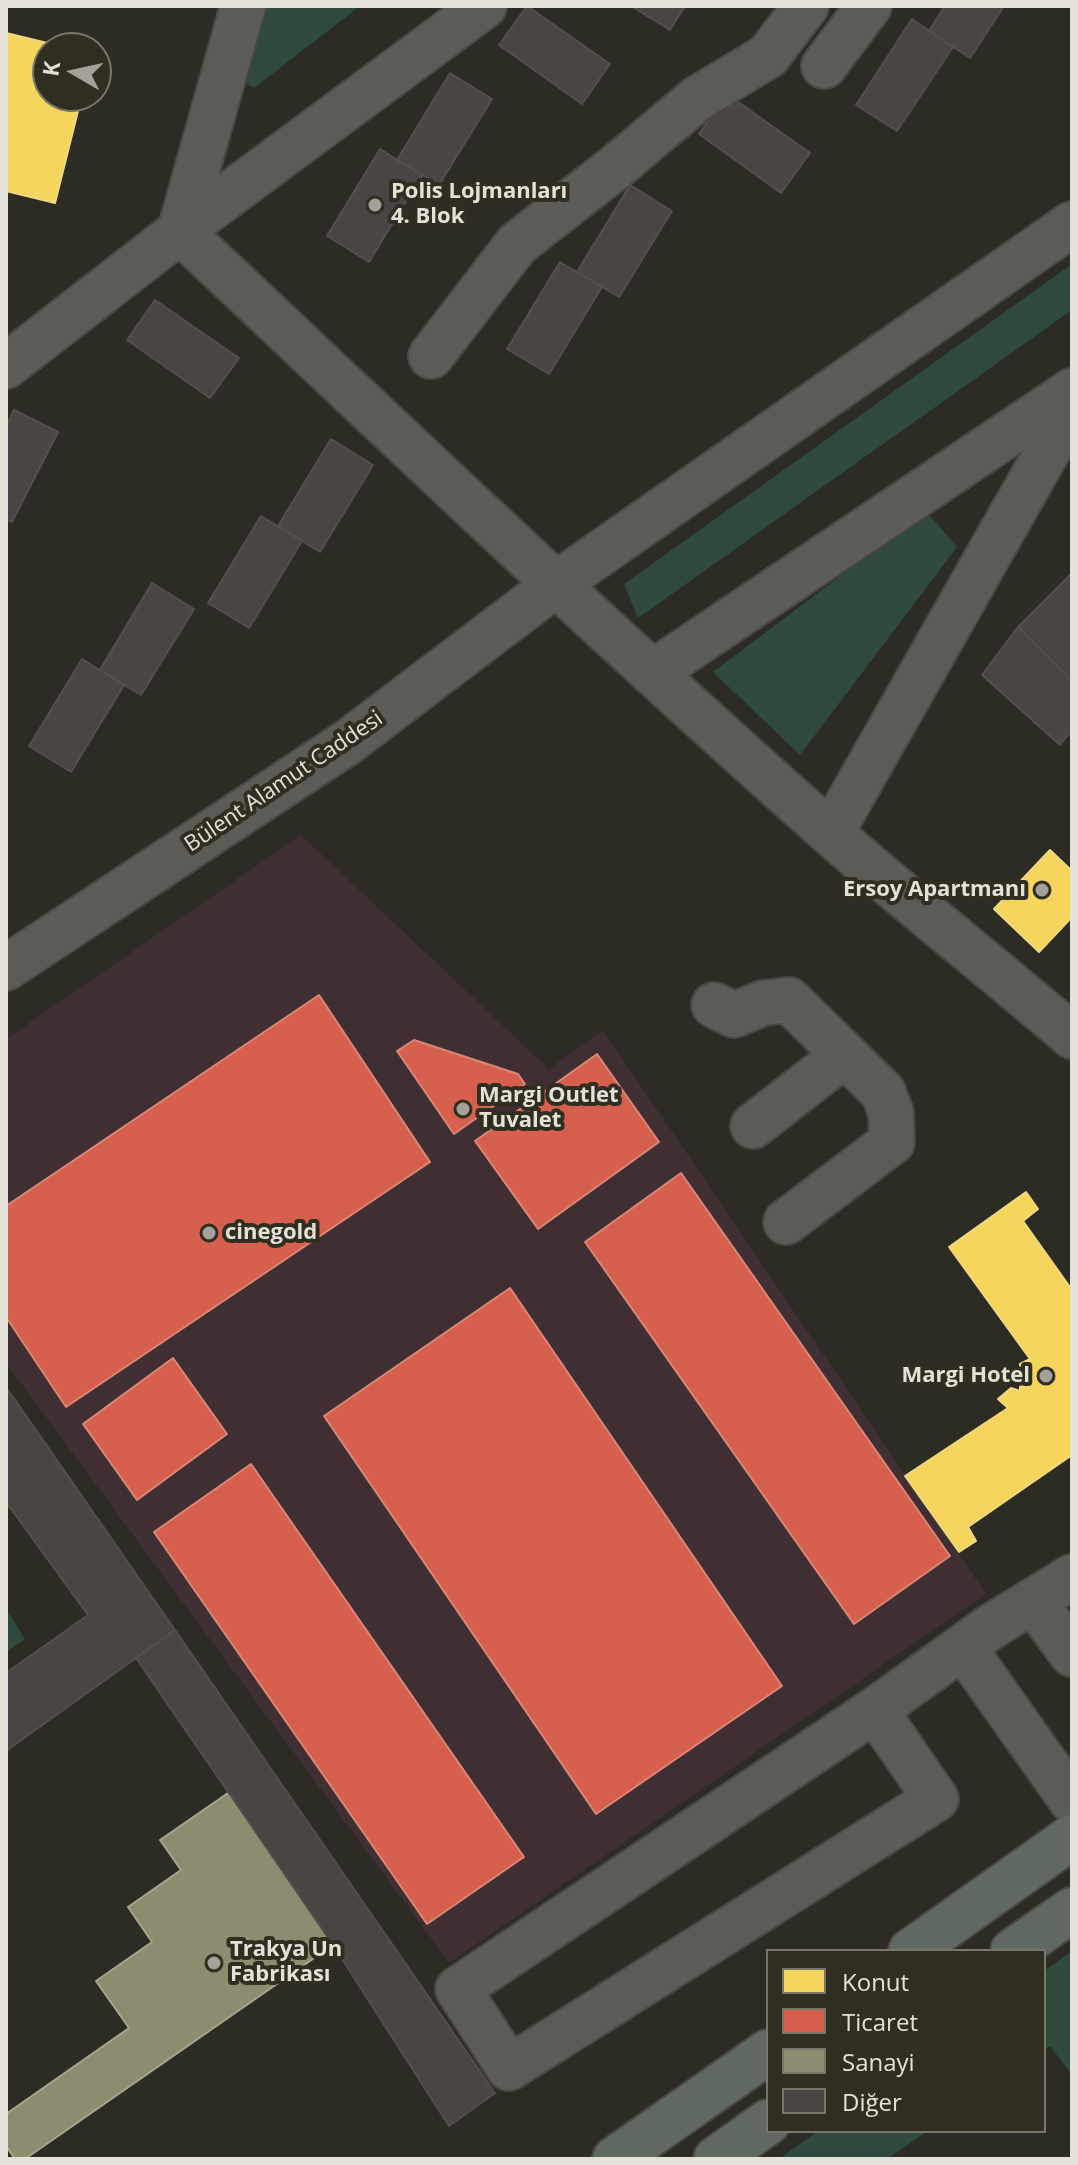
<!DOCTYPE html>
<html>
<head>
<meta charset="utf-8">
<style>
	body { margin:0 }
	#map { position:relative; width:1078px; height:2165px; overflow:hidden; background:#2c2b24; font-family:"Open Sans",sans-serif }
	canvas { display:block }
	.frame { position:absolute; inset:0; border:8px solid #e3e1d8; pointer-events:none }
	.legend { position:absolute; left:766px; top:1949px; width:280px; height:184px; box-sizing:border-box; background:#302e20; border:2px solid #78766a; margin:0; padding:10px 14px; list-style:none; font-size:24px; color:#e3e1d8 }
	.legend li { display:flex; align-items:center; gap:16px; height:40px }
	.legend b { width:40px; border:2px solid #78766a }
	.north { position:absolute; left:32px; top:32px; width:80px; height:80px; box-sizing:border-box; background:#302e20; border:2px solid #78766a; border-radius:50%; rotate:279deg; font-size:22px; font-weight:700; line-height:32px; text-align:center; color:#e3e1d8 }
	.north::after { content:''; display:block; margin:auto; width:28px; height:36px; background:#a3a199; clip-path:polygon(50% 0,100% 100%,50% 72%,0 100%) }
</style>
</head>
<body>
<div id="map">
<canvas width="1078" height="2165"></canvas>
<div class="frame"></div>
<ul class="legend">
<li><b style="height:22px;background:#f6d55c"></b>Konut</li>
<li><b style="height:22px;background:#d6604d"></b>Ticaret</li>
<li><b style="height:22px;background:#8c8c6e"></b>Sanayi</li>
<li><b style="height:22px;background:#4a4443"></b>Diğer</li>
</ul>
<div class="north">K</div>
</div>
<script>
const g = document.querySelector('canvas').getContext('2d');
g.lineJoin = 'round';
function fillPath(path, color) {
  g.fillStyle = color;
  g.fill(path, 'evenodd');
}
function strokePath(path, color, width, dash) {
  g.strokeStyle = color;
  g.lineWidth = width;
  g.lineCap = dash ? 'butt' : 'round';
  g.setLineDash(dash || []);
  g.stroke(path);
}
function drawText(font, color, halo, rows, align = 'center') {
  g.font = font + ' "Open Sans",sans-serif';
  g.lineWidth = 8;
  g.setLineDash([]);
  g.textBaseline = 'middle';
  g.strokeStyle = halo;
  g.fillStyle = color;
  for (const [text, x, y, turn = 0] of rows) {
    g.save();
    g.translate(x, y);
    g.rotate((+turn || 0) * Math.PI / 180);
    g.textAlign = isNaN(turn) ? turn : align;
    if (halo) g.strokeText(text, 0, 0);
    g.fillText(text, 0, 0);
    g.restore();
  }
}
fillPath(new Path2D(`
	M 301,835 L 549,1069 L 603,1030 L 986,1594 L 449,1963 L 6,1363 L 6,1039 Z`), '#3f2e32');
fillPath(new Path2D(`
	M 248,6 L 360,6 L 254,88 L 232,75 Z
	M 1072,264 L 1072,310 L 638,618 L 624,584 Z
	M 926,511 L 957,547 L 800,755 L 713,672 Z
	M 6,1609 L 25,1639 L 6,1652 Z
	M 1072,1951 L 1072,2075 L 1050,2046 L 1044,2050 L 1044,1971 Z
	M 818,2131 L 928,2131 L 887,2159 L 779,2159 Z`), '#2f4a3c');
const homes = new Path2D(`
	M 6,33 L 68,48 L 48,48 L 48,96 L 57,96 L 56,101 L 79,107 L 55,203 L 6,191 Z
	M 1050,850 L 1072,871 L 1072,917 L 1039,952 L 994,909 Z
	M 1026,1192 L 1038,1209 L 1023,1221 L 1072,1290 L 1072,1455 L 968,1527 L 976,1541 L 959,1552 L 905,1476 L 1008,1408 L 998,1399 L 1011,1388 L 1020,1391 L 1020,1364 L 1030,1359 L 949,1247 Z`);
fillPath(homes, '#f6d55c');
strokePath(homes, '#f0d981', 2);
const shops = new Path2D(`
	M 319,995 L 430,1162 L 66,1407 L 6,1317 L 6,1206 Z
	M 414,1040 L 518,1074 L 525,1084 L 454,1134 L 397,1051 Z
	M 597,1054 L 659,1142 L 538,1229 L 475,1141 Z
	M 681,1173 L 950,1556 L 854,1624 L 585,1242 Z
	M 510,1288 L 782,1686 L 596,1814 L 324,1416 Z
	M 173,1358 L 227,1434 L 137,1500 L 83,1424 Z
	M 251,1464 L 524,1857 L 427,1924 L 154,1532 Z`);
fillPath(shops, '#d6604d');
strokePath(shops, '#da8777', 2);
const industry = new Path2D(`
	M 228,1793 L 333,1945 L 25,2159 L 15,2159 L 6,2146 L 6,2114 L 129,2028 L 96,1981 L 152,1942 L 128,1907 L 181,1870 L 160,1840 Z`);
fillPath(industry, '#8c8c6e');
strokePath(industry, '#a6a68e', 2);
const building = new Path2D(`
	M 527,6 L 610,64 L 582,104 L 499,45 Z
	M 631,6 L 685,6 L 670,30 Z
	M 945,6 L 1004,6 L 970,58 L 929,31 Z
	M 912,19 L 953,47 L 897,131 L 856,105 Z
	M 450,73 L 492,99 L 439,185 L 397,160 Z
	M 727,94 L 810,153 L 781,193 L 699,134 Z
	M 380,149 L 422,175 L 369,262 L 327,236 Z
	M 630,185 L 672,211 L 619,297 L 577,272 Z
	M 560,262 L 602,287 L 549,374 L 507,349 Z
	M 155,300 L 239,358 L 210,398 L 127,340 Z
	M 14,410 L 58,432 L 12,522 L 6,519 L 6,426 Z
	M 331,439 L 373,465 L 320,552 L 278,526 Z
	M 261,516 L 302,541 L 249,628 L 208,603 Z
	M 1072,573 L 1072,681 L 1018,627 Z
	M 152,583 L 194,609 L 141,695 L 100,670 Z
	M 1018,627 L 1072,681 L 1072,730 L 1060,745 L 982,675 Z
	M 82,659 L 124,685 L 71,772 L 29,746 Z
	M 6,1387 L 175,1630 L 6,1751 L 6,1673 L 88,1615 L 6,1502 Z
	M 175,1630 L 495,2093 L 449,2126 L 333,1945 L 136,1658 Z`);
fillPath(building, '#4a4443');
strokePath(building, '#524f4d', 2);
const minor = new Path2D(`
	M 243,6 L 180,231 C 394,433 607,635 827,830 C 907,901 991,966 1072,1036
	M 824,66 L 869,6
	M 431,356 L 517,244 L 617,166 L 698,98 L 768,56 L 806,6
	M 6,366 L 180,231 L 484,6
	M 652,673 L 1072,391
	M 831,833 L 1072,408
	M 6,968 L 348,742 L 555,585 L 1072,224
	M 714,1005 L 734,1015 L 763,1003 L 789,1000 L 883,1092 L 891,1113 L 892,1142 L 786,1222
	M 753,1126 L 843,1056
	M 1033,1601 L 1072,1654
	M 963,1647 L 1072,1801
	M 875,1710 L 936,1799 L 509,2068 L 458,1989 L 875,1710 L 989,1628 L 1072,1577`);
const major = new Path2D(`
	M 911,1951 L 1072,1837
	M 1013,1951 L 1072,1910
	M 615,2159 L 768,2052
	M 716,2159 L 768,2122`);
strokePath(minor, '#494842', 48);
strokePath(major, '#494842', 48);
strokePath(minor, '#5c5b55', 44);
strokePath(major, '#5f6960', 44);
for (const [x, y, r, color] of [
	[375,205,8,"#a3a199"],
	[1042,890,8,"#a3a199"],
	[463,1109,8,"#a3a199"],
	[209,1233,8,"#a3a199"],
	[1046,1376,8,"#a3a199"],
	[214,1963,8,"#a3a199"]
]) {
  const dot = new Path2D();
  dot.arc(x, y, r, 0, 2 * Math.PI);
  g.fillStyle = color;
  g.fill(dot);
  strokePath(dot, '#302e20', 3);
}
drawText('bold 22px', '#e3e1d8', '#302e20', [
	["Polis Lojmanları",391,192],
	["4. Blok",391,217],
	["Ersoy Apartmanı",1026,890,"right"],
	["Margi Outlet",479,1096],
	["Tuvalet",479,1121],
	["cinegold",225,1233],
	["Margi Hotel",1030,1376,"right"],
	["Trakya Un",230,1950],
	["Fabrikası",230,1975]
], 'left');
drawText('22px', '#e3e1d8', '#302e20', [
	["Bülent Alamut Caddesi",284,782,-34]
]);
</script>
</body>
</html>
